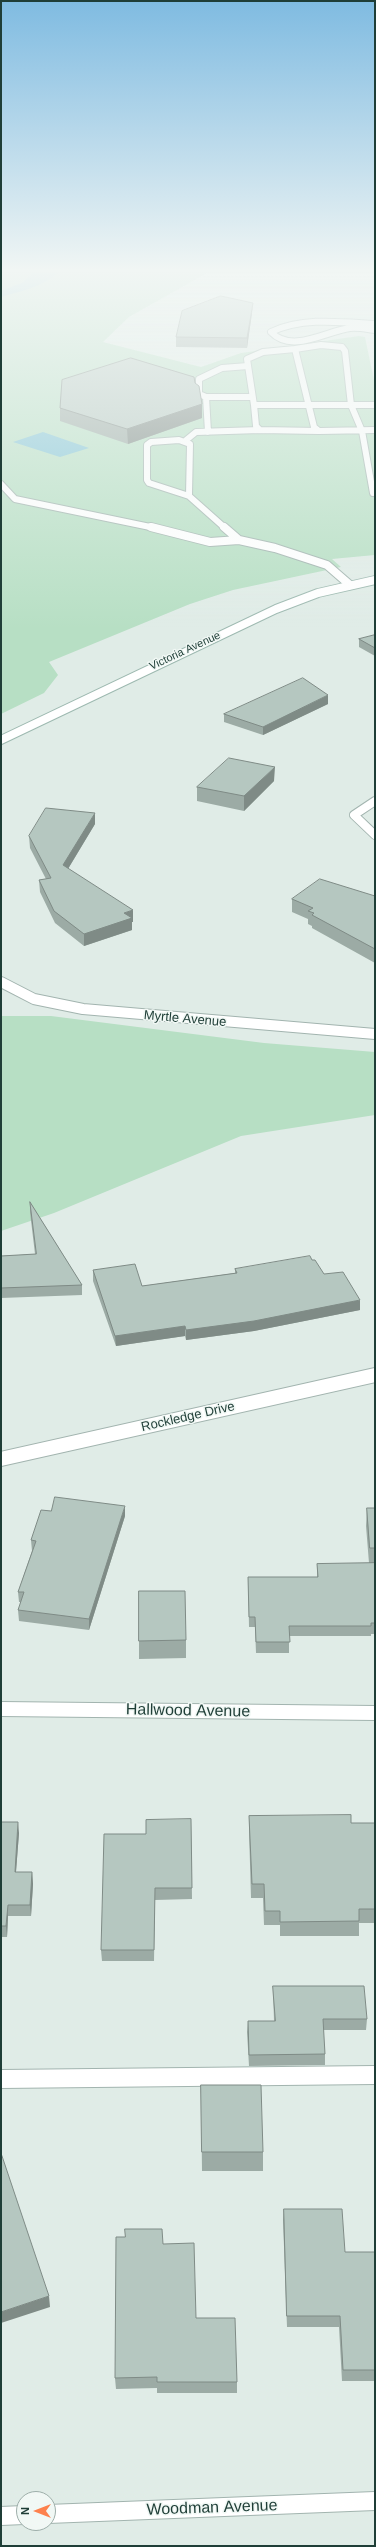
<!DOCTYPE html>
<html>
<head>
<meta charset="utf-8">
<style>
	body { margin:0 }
	#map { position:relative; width:376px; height:2547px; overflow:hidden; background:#e0ece7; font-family:Helvetica,sans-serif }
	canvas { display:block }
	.frame { position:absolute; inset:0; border:2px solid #1f3e37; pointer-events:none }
	.north { position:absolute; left:16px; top:2491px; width:40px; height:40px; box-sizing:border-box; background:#f1f8f5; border:1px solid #9daea9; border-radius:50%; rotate:270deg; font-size:11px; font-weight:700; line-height:16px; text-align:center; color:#1f3e37 }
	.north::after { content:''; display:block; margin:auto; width:14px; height:18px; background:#fd814d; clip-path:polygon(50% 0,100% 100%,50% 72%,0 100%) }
</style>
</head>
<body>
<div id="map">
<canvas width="376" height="2547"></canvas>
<div class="frame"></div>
<div class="north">N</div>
</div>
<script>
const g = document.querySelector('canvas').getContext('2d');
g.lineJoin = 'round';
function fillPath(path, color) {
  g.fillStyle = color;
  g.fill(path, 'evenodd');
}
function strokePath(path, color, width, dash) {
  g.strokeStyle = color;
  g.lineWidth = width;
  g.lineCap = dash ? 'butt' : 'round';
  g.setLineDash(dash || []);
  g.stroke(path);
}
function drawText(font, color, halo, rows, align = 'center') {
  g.font = font + ' Helvetica,sans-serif';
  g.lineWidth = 3;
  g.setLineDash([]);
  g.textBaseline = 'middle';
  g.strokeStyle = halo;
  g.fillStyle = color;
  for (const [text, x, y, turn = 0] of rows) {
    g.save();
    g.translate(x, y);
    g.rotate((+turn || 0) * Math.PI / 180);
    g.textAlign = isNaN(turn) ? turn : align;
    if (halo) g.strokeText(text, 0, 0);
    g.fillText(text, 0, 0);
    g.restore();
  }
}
fillPath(new Path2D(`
	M 1,273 L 207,273 L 129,317 L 103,342 L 201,367 L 241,353 L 359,336 L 365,337 L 375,385 L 375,555 L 332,559 L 341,567 L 233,590 L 190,604 L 49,662 L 58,675 L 44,693 L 1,714 Z
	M 1,1016 L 51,1016 L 264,1043 L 375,1052 L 375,1115 L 241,1136 L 54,1213 L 1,1231 Z`), '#b7dfc4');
fillPath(new Path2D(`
	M 33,273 L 58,273 C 42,287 21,291 1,297 L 1,291 L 22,283 Z
	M 43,432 L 89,448 L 60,457 L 13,442 Z`), '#83c5d6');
const laneFar2 = new Path2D(`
	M 295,349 L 263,352 L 247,359 L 254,405 L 351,405 L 362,431 L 373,493
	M 206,397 L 252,397
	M 254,405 L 256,426 L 260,430 L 319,431
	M 375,405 L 351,405 L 345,351 L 342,347 L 321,345 L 295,349 L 314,427 L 319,431 L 375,430
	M 208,432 L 206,397 L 199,394 L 199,379 L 222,368 L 248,366
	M 179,440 L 190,444 L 189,496 L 149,483 L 147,480 L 147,445 L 151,442 Z
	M 185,441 L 196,432 L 260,430
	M 1,484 L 15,499 L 155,528
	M 189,496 L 225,528`);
const laneFar1 = new Path2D(`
	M 151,527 L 210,542 L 239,540
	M 224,527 L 239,540 L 275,548 L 327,565 L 350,585`);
const lane = new Path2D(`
	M 1,2079 L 375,2075`);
const streetFar4 = new Path2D(`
	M 375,324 C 341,322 303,317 271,332 C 292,354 326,331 350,328 C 358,327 367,329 375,330`);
const streetFar3 = new Path2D(`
	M 375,801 L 354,815 L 375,835`);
const streetFar2 = new Path2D(`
	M 1,982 L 34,999 L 83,1009 L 375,1034`);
const streetFar1 = new Path2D(`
	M 1,1459 L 375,1375
	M 1,1709 L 375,1713`);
const street = new Path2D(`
	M 48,2514 L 375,2501
	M 1,2516 L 24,2515`);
const secondary = new Path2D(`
	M 1,740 L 276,609 L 318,593 L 375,580`);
strokePath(laneFar2, '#a2b4af', 8);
strokePath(laneFar1, '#a2b4af', 10);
strokePath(lane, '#a2b4af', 20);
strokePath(streetFar4, '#a2b4af', 8);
strokePath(streetFar3, '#a2b4af', 10);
strokePath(streetFar2, '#a2b4af', 12);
strokePath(streetFar1, '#a2b4af', 16);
strokePath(street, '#a2b4af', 20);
strokePath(secondary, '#9db9b0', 10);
strokePath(laneFar2, '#fff', 6);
strokePath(laneFar1, '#fff', 8);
strokePath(lane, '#fff', 18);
strokePath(streetFar4, '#fff', 6);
strokePath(streetFar3, '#fff', 8);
strokePath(streetFar2, '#fff', 10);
strokePath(streetFar1, '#fff', 14);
strokePath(street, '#fff', 18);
strokePath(secondary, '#fff', 8);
fillPath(new Path2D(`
	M 252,313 L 247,348 L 176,347 L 176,337 Z
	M 202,404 L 202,418 L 128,444 L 60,421 L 60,408 Z
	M 375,635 L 375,656 L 359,647 L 359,639 Z
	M 328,704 L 263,735 L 224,722 L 224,714 Z
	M 274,781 L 244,811 L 197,801 L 197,787 Z
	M 95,824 L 68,869 L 133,922 L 132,922 L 132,930 L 84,946 L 55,923 L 40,892 L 39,880 L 46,879 L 30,848 L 29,836 Z
	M 375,896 L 375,963 L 312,928 L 312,926 L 308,924 L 308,919 L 292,912 L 292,899 Z
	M 30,1202 L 82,1285 L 82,1295 L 1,1298 L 1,1256 L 35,1254 L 30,1212 Z
	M 312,1260 L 324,1274 L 360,1310 L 254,1331 L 186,1340 L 185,1336 L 116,1346 L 93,1281 L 93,1270 L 142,1286 L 235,1273 L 235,1269 Z
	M 367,1508 L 375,1508 L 375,1634 L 371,1634 L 371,1636 L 289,1636 L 289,1653 L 256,1653 L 255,1627 L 249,1627 L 248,1577 L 317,1577 L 317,1564 L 369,1563 L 366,1526 Z
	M 51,1511 L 125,1516 L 89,1630 L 19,1621 L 18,1610 L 21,1602 L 19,1602 L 18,1592 L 32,1551 L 31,1540 Z
	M 139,1591 L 186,1640 L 186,1658 L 139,1659 Z
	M 249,1816 L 351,1823 L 375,1823 L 375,1923 L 359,1923 L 359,1936 L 280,1936 L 280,1925 L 264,1925 L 263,1898 L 251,1898 L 249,1830 Z
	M 191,1819 L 192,1899 L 155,1900 L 154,1961 L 102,1961 L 101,1950 L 146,1834 Z
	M 1,1822 L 19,1833 L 16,1872 L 32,1872 L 33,1884 L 31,1916 L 8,1916 L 7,1937 L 1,1937 Z
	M 273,1986 L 367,2019 L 366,2030 L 323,2030 L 325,2054 L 325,2065 L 249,2066 L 247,2032 L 248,2021 L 274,2021 Z
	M 201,2085 L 263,2152 L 263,2171 L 202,2171 Z
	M 284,2209 L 345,2252 L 375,2252 L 375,2381 L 342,2381 L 339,2327 L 287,2327 L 283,2220 Z
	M 163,2244 L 196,2318 L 237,2382 L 237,2393 L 157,2393 L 157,2388 L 116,2389 L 115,2378 Z`), '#9caba5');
fillPath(new Path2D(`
	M 253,303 L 252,313 L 247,348 L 247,338 Z
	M 202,404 L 202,418 L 128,444 L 127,429 Z
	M 328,695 L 328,704 L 263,735 L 263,727 Z
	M 275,767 L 274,781 L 244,811 L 244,796 Z
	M 95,813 L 95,824 L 63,877 L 63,865 Z
	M 133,910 L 133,922 L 132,922 L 132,930 L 84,946 L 84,934 L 124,913 Z
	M 360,1300 L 360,1310 L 254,1331 L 186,1340 L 186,1330 Z
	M 185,1326 L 185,1336 L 116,1346 L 115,1336 Z
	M 125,1506 L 125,1516 L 89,1630 L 89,1619 Z
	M 18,1822 L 19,1833 L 15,1884 L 15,1872 Z
	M 32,1872 L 33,1884 L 31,1916 L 30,1905 Z
	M 8,1905 L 8,1916 L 7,1937 L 6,1926 Z
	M 49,2296 L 50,2307 L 1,2323 L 1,2312 Z`), '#7f8b86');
const building = new Path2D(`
	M 221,296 L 253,303 L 247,338 L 176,337 L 182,311 Z
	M 131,358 L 194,377 L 195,383 L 199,386 L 202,404 L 127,429 L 60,408 L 62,380 Z
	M 375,635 L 375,648 L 359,639 Z
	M 303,678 L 328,695 L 263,727 L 224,714 Z
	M 229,758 L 275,767 L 244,796 L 197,787 Z
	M 46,808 L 95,813 L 63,865 L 133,910 L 124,913 L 132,918 L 84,934 L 54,911 L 39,880 L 51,878 L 29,836 Z
	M 320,879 L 375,896 L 375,949 L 312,915 L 314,913 L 308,911 L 313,908 L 292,899 Z
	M 30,1202 L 82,1285 L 1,1288 L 1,1256 L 36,1254 Z
	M 310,1256 L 312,1260 L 315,1260 L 324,1274 L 343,1272 L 360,1300 L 254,1321 L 186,1330 L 185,1326 L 115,1336 L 93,1270 L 135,1264 L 142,1286 L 237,1273 L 235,1269 Z
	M 55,1497 L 125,1506 L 89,1619 L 18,1610 L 24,1592 L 18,1592 L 36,1541 L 31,1540 L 41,1510 L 51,1511 Z
	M 367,1508 L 375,1508 L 375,1548 L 370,1548 Z
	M 375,1563 L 375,1623 L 371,1623 L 371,1626 L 289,1626 L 290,1642 L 256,1642 L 255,1617 L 249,1617 L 248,1577 L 318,1577 L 317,1564 Z
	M 139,1591 L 185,1591 L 186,1640 L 139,1641 Z
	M 351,1815 L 351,1823 L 375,1823 L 375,1909 L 359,1909 L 359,1921 L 280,1922 L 280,1911 L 265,1911 L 264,1884 L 252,1884 L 249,1816 Z
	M 191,1819 L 192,1888 L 155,1888 L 154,1950 L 101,1950 L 104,1834 L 146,1834 L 146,1820 Z
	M 1,1822 L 18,1822 L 15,1872 L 32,1872 L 30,1905 L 8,1905 L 6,1926 L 1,1926 Z
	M 273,1986 L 364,1986 L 367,2019 L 323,2019 L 325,2054 L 249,2055 L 248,2021 L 275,2021 Z
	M 201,2085 L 261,2085 L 263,2152 L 202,2152 Z
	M 2,2156 L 49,2296 L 1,2312 L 1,2157 Z
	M 284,2209 L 342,2209 L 345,2252 L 375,2252 L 375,2370 L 343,2370 L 340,2316 L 287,2316 Z
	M 125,2229 L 162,2229 L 163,2244 L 194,2243 L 196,2318 L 235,2318 L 237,2382 L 157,2382 L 157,2377 L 115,2378 L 116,2237 L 125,2237 Z`);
fillPath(building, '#b5c7c0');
strokePath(building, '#7f8b86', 1);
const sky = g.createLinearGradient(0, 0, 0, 629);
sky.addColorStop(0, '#7fbbe1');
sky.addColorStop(0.43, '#f1f6f4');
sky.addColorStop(1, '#f1f6f400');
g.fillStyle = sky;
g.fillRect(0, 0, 376, 629);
drawText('11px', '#1f3e37', '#f1f8f5', [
	["Victoria Avenue",185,651,-25]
]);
drawText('13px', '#1f3e37', '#f1f8f5', [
	["Myrtle Avenue",185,1019,5],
	["Rockledge Drive",188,1417,-13]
]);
drawText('16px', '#1f3e37', '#f1f8f5', [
	["Hallwood Avenue",188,1711,1],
	["Woodman Avenue",212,2508,-2]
]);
</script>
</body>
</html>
